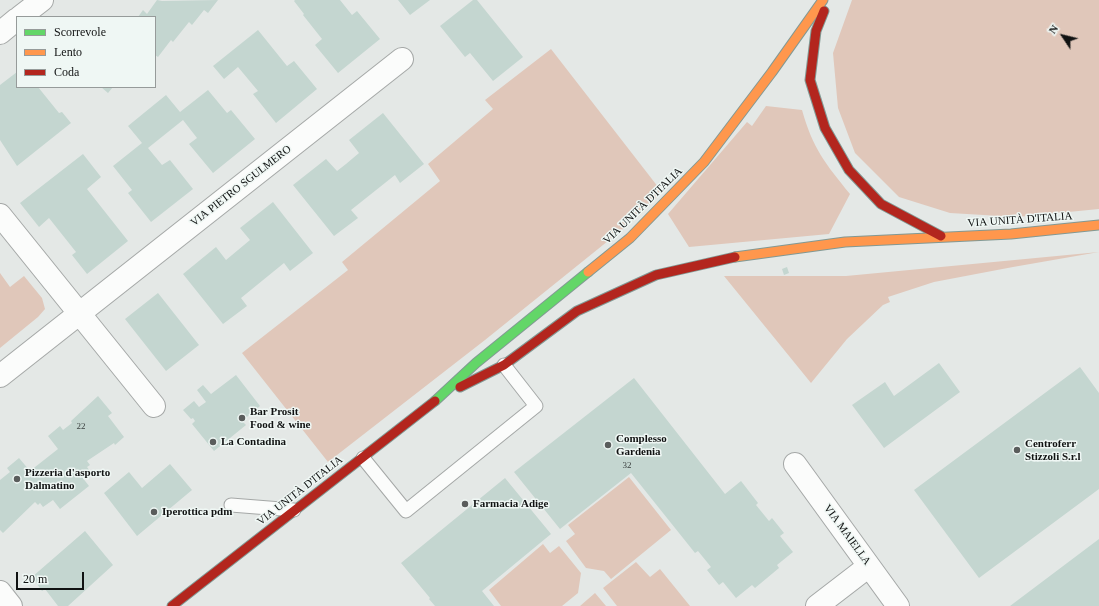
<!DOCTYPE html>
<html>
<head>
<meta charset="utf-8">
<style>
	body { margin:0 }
	#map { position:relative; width:1099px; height:606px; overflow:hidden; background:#e4e8e6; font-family:Georgia,serif }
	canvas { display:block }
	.legend { position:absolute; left:16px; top:16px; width:140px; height:72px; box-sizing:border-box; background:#eff7f4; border:1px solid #969b9a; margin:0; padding:5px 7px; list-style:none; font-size:12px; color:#101212 }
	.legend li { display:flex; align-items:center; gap:8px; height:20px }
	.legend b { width:20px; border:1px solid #969b9a }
	.north { position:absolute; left:1043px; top:16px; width:40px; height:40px; -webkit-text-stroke:3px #eff7f4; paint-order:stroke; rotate:305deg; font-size:11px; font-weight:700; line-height:16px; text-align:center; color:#101212 }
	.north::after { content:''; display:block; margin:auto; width:14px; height:18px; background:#101212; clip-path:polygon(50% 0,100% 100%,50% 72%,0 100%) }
	.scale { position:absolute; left:16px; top:572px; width:68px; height:18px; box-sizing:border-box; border:2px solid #101212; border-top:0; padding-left:5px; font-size:12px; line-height:14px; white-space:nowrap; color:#101212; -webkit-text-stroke:3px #eff7f4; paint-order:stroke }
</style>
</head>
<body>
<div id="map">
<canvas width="1099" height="606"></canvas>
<ul class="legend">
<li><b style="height:5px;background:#63d668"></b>Scorrevole</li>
<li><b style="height:5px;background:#ff974d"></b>Lento</li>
<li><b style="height:5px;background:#b3261e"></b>Coda</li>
</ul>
<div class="north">N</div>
<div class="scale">20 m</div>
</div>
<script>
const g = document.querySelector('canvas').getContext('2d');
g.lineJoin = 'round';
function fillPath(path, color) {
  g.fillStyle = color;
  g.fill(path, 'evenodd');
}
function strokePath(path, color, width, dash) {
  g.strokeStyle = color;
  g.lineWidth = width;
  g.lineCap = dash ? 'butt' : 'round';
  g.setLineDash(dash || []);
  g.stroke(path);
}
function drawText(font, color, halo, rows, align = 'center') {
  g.font = font + ' Georgia,serif';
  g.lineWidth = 3;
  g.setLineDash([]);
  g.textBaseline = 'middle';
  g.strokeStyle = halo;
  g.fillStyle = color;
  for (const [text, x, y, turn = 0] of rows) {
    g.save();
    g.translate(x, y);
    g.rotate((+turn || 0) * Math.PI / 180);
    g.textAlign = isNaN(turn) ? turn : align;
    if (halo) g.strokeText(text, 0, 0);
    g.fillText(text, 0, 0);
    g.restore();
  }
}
fillPath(new Path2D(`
	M 852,0 L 1099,0 L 1099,209 L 1017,217 L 950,213 L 899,197 L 855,153 L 838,108 L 833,53 Z
	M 551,49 L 662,192 L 639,216 L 485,340 L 328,462 L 242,353 L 348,270 L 342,262 L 440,181 L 428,164 L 493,109 L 485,100 Z
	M 766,106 L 802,110 C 813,149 825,163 850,194 L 829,234 L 689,247 L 668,214 L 747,122 L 752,126 Z
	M 1099,252 L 1013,267 L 934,282 L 888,297 L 890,302 L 883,305 L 847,339 L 811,383 L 724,276 L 846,276 Z
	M 0,273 L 10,287 L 24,276 L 42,298 L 45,309 L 38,317 L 0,348 Z
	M 629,477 L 671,530 L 611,579 L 604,571 L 586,568 L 566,541 L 575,534 L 568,525 Z
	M 543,544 L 550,553 L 559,546 L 581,573 L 578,593 L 562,606 L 501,606 L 489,590 Z
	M 636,562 L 650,577 L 660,569 L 690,606 L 617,606 L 603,588 Z
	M 595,593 L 606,606 L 580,606 Z`), '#e0c7ba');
fillPath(new Path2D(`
	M 157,0 L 162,1 L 218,0 L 208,13 L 204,10 L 192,25 L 189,22 L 173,42 L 171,40 L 158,57 L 155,55 L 155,17 L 138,17 L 143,10 L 147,14 Z
	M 295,0 L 340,0 L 352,15 L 357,11 L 380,39 L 338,73 L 315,45 L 322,39 L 303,15 L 304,14 L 294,1 Z
	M 398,0 L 430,0 L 410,15 Z
	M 473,0 L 477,0 L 523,57 L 493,81 L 470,53 L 465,57 L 440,26 Z
	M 258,30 L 287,66 L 294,61 L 317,89 L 276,123 L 253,94 L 258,91 L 238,67 L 224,79 L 213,66 Z
	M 17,72 L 17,87 L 38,87 L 59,113 L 62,112 L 71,123 L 17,166 L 0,140 L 0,85 Z
	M 101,87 L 113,87 L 108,93 Z
	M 208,90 L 227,113 L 231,110 L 255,139 L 213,173 L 189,144 L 197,138 L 183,120 L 148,148 L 162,165 L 170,160 L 193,189 L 151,222 L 128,193 L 132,190 L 113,166 L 142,143 L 128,126 L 166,95 L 180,112 Z
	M 383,113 L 424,164 L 400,183 L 395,175 L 351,210 L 358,218 L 334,236 L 293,185 L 326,159 L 337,171 L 346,164 L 359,153 L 349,140 Z
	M 83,154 L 101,177 L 87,189 L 128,241 L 87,274 L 72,255 L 76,252 L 49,218 L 39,227 L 20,203 Z
	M 273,202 L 313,253 L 290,271 L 284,263 L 241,298 L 247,306 L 223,324 L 183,274 L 216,247 L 226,260 L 250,240 L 240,228 Z
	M 787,267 L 789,273 L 784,275 L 782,269 Z
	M 158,293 L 199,345 L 166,371 L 125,319 Z
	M 939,363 L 960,392 L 884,448 L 852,405 L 885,382 L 894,396 Z
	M 1080,367 L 1099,393 L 1099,489 L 979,578 L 914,490 Z
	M 236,375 L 260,406 L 242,421 L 246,425 L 214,451 L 192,424 L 195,421 L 193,418 L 191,419 L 183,410 L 194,401 L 199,407 L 206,402 L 197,390 L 203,385 L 211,394 Z
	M 634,378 L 725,494 L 741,481 L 758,503 L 756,505 L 769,521 L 772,518 L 784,533 L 780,536 L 793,552 L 777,565 L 779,568 L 755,588 L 752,585 L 736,598 L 723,582 L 719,585 L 707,570 L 711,567 L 698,551 L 695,553 L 631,473 L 560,529 L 514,472 Z
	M 98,396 L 112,413 L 108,416 L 124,437 L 115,445 L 114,443 L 87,461 L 90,465 L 87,467 L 90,471 L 82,477 L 89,486 L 60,509 L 53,500 L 43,507 L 40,503 L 38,505 L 35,502 L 3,533 L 0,530 L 0,480 L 10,472 L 7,468 L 19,458 L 30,471 L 58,449 L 48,436 L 60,426 L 63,430 L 72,423 L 71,421 Z
	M 170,464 L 192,490 L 137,536 L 104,493 L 129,472 L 142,488 Z
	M 505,478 L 551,534 L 482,591 L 494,606 L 435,606 L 429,599 L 430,598 L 401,563 Z
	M 85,531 L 113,565 L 68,606 L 58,606 L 45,589 L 42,591 L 32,577 Z
	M 1099,539 L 1099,606 L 1010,606 Z`), '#c4d6d0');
const lane = new Path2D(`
	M 363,458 L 406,511 L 536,406 L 504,365
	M 231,505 L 294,510`);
const street = new Path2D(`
	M 20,17 L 42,0
	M 0,33 L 17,19
	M 0,215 L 154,406
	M 0,376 L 402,59
	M 795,464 L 898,606
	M 0,592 L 11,606
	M 817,606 L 869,566`);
const fast = new Path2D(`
	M 435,401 L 476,363 L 588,272`);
const slow = new Path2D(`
	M 735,257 L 845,242 L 1011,234 L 1099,225
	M 588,272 L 630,238 L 704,162 L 772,72 L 823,0`);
const jam = new Path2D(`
	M 824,11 L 816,31 L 810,80 L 825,128 L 849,170 L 881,204 L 941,236
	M 460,387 L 504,365 L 577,311 L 656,275 L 735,257
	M 172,606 L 435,401`);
strokePath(lane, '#a5a8a7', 15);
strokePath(street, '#a5a8a7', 24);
strokePath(fast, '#829994', 11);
strokePath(slow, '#829994', 11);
strokePath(jam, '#829994', 11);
strokePath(lane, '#fbfcfb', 13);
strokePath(street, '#fbfcfb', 22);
strokePath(fast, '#63d668', 9);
strokePath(slow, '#ff974d', 9);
strokePath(jam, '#b3261e', 9);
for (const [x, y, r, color] of [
	[242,418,4,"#5a5d5c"],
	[213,442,4,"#5a5d5c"],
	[608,445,4,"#5a5d5c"],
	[1017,450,4,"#5a5d5c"],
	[17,479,4,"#5a5d5c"],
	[465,504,4,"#5a5d5c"],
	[154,512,4,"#5a5d5c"]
]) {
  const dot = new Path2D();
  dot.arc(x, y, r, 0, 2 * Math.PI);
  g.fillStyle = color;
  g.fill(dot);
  strokePath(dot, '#eff7f4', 1.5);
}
drawText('9px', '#3d4342', null, [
	["22",81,427],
	["32",627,466]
]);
drawText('11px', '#101212', '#eff7f4', [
	["VIA PIETRO SGULMERO",241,186,-38],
	["VIA UNITÀ D'ITALIA",643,206,-44],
	["VIA UNITÀ D'ITALIA",1020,220,-4],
	["VIA UNITÀ D'ITALIA",300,491,-38],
	["VIA MAIELLA",847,535,54]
]);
drawText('bold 11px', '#101212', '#eff7f4', [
	["Bar Prosit",250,412],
	["Food & wine",250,425],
	["Complesso",616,439],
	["Gardenia",616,452],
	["La Contadina",221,442],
	["Centroferr",1025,444],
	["Stizzoli S.r.l",1025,457],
	["Pizzeria d'asporto",25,473],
	["Dalmatino",25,486],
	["Farmacia Adige",473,504],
	["Iperottica pdm",162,512]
], 'left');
</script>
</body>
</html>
